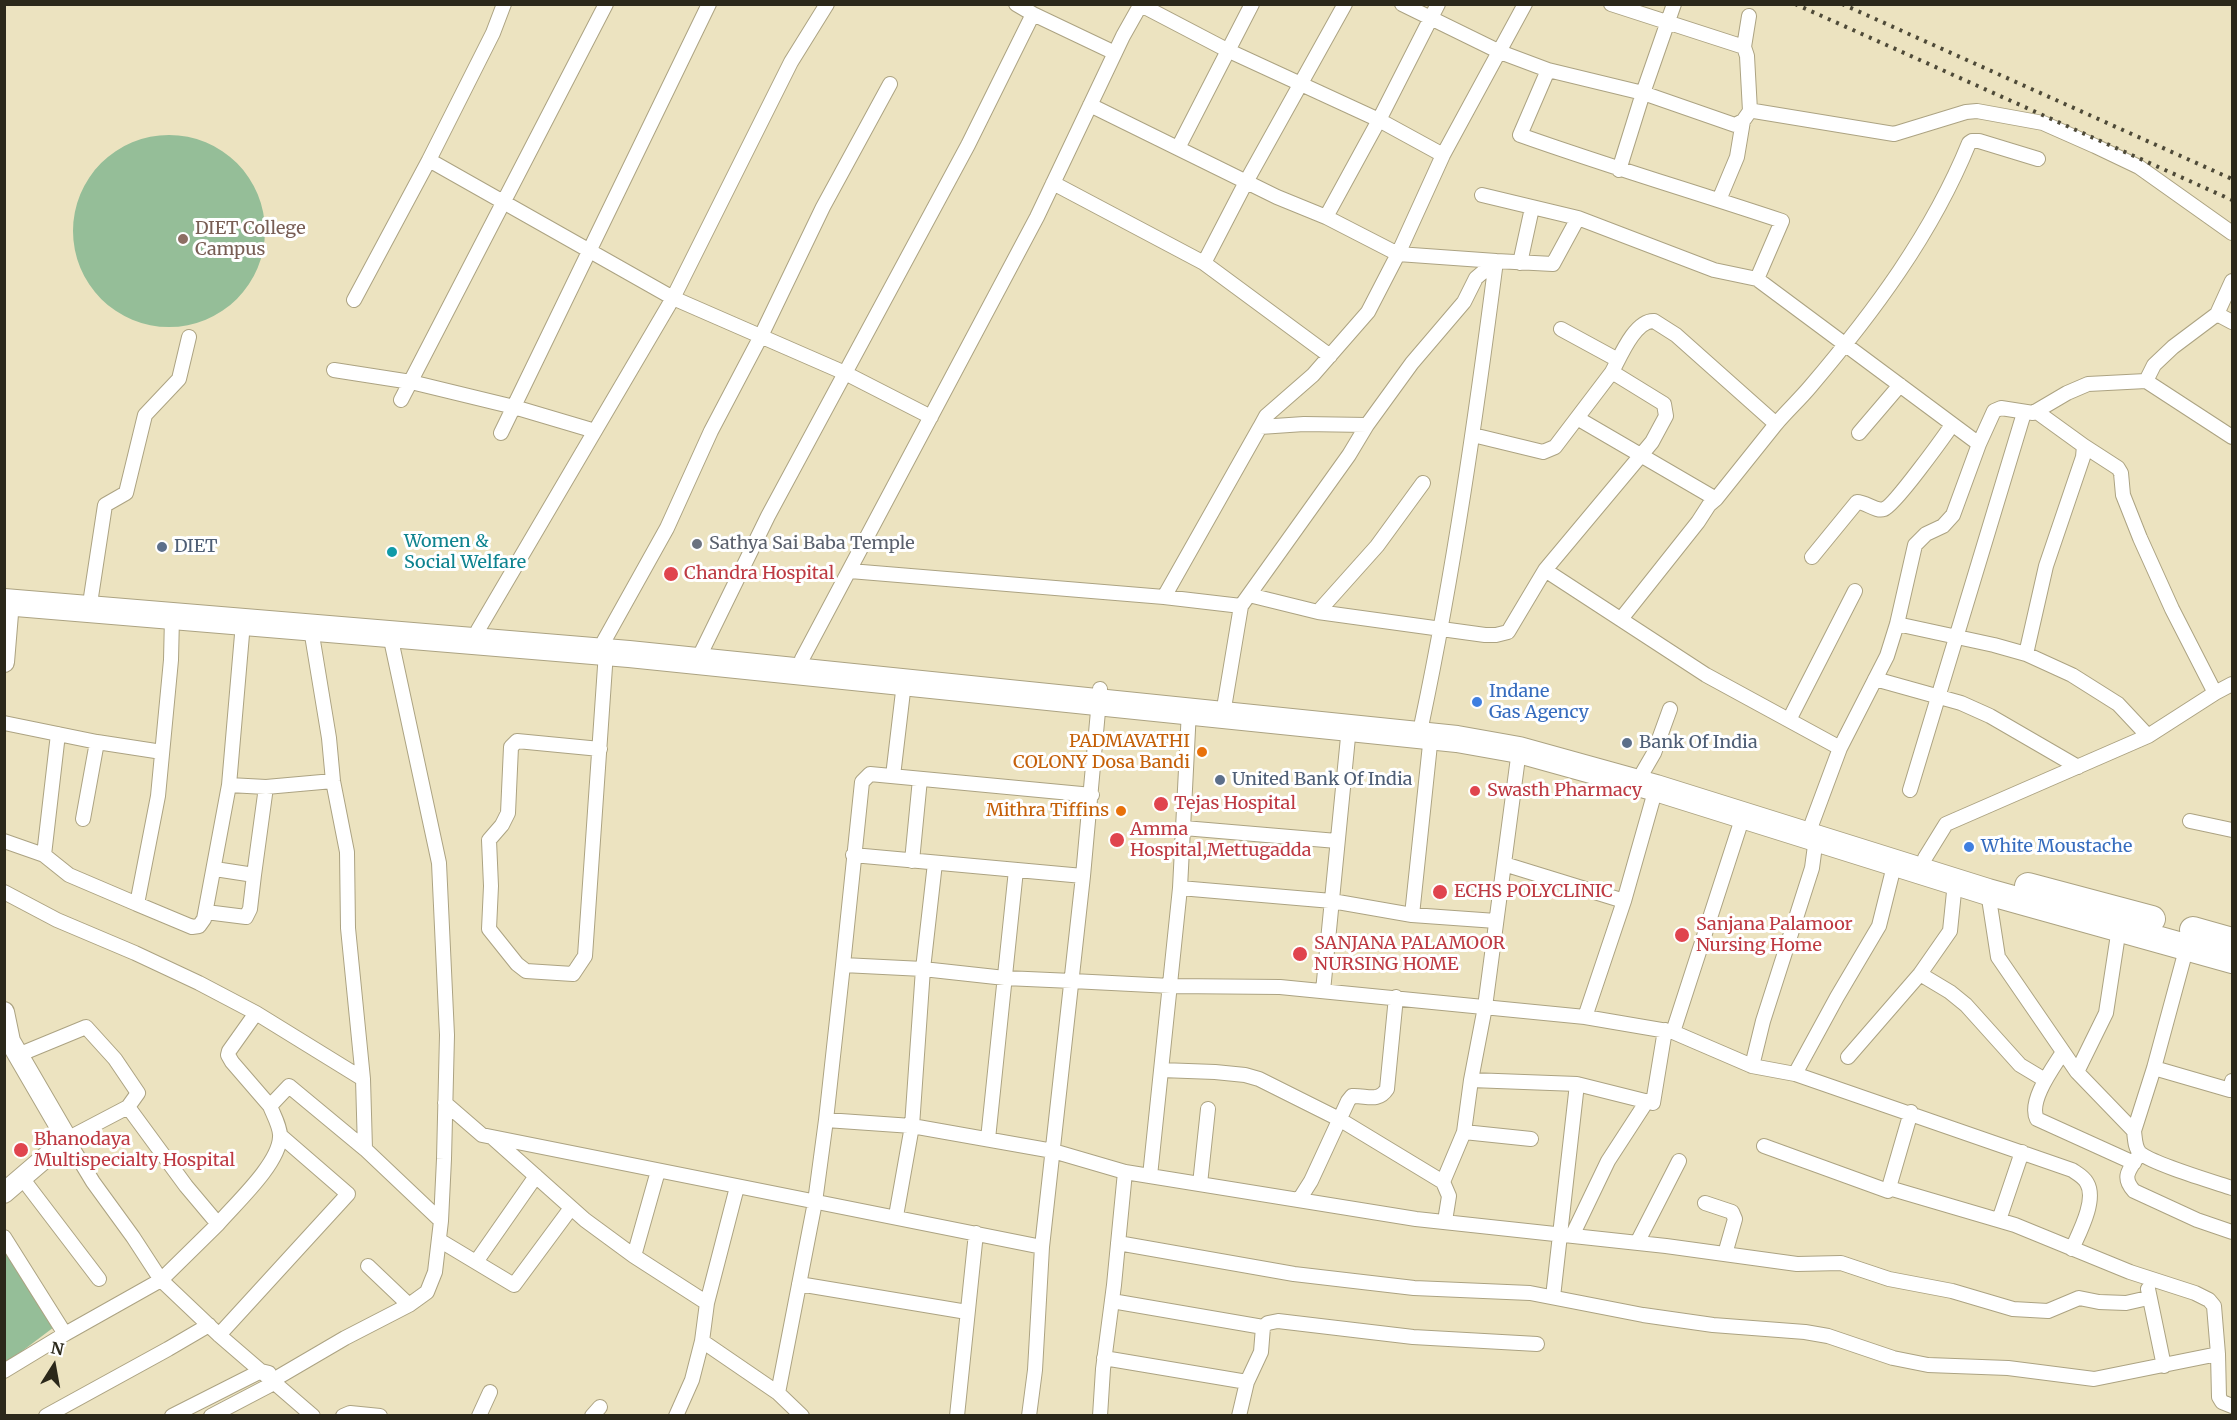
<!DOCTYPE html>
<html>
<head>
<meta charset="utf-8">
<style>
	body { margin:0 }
	#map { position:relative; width:2237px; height:1420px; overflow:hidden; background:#ece3c0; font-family:Merriweather,serif }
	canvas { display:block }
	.frame { position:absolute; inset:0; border:6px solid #2b281a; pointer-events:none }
	.north { position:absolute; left:24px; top:1336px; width:60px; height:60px; -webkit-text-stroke:4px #fff; paint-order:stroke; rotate:11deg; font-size:16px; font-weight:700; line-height:24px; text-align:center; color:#2b281a }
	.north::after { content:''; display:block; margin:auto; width:21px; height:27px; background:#2b281a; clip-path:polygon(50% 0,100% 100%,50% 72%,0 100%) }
</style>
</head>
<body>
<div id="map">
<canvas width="2237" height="1420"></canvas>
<div class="frame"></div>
<div class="north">N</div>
</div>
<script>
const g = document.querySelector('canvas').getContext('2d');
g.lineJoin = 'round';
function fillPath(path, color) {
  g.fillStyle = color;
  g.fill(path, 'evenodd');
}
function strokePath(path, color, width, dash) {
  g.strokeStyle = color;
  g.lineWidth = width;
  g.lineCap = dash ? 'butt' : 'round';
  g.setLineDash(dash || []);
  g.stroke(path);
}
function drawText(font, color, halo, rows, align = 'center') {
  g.font = font + ' Merriweather,serif';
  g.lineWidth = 6;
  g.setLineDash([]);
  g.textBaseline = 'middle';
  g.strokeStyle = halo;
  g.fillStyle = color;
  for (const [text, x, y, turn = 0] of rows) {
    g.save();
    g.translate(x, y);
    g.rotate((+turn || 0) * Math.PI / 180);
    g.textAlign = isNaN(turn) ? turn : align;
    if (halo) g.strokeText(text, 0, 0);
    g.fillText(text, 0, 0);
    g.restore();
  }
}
fillPath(new Path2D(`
	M73 231a96 96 0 1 1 192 0a96 96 0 1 1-192 0Z
	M 4,1240 L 62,1321 L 5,1364 L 4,1364 Z`), '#95be98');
const street = new Path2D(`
	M 504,4 L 493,33 L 429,160 L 673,298 L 791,62 L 827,4
	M 1402,4 L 1500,52 L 1548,70 L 1520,135 C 1607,166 1695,192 1782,221 L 1757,279 L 1714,270 L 1578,218 L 1482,195
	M 1438,4 L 1379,120 L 1443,155 L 1525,4
	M 1611,4 L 1744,47
	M 1033,14 L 1115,53
	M 1749,16 L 1744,47 L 1747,56 L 1750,111
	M 1548,70 L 1643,93 L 1735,125 L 1743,121 L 1750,111 L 1754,111 L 1894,134 L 1966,112 L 1977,111 L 2043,123 L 2095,146 L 2139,167 L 2232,233
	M 1090,105 L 1277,197 L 1326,217 L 1379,120 L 1227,50 L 1139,4
	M 1178,148 L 1252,4
	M 1619,170 L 1643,93 L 1674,4
	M 1053,183 L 1204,263 L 1330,356
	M 1719,200 L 1737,157 L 1743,121
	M 1326,217 L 1398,254 L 1443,155
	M 1398,254 L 1496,261 L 1476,278 L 1464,302 L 1412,363 L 1367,425 L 1304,424 L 1260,427 L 1266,416 L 1313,375 L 1368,312 Z
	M 1204,263 L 1246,182 L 1345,4
	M 1520,263 L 1532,208
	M 1757,279 L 1979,444
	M 354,300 L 429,160
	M 2217,314 L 2232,322
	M 1561,329 L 1618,360
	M 334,370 L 411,382 L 514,407 L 595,431
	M 2146,381 L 2232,437
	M 401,400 L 606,4
	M 1577,418 L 1716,499
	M 1776,424 C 1787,411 1799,400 1810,387 C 1873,313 1932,234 1969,143 L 1972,141 L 1979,141 L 2038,159
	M 1260,427 L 1164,597 L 1241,606 L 1349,455 L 1367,425
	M 501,433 L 709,4
	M 1859,433 L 1900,385
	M 1473,435 L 1543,452 L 1555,447 L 1612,372
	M 2084,446 L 2118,468 L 2121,473 L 2123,495 L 2140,538 L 2172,609 L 2215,693
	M 1812,557 L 1857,502 C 1866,502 1876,512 1884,509 C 1894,506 1943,438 1952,425
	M 850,571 L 1164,597
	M 1249,595 L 1318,612 L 1377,546 L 1423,483
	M 91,597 L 105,505 L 126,493 L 145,415 L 179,379 L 189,337
	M 1318,612 L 1485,635 L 1496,635 L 1508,632 L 1545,570
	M 1621,619 L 1698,522 L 1709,505 L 1716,499 L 1776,424 L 1676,335 L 1654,321 C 1635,320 1620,357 1612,372 L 1664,404 L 1666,416 L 1652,442 L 1545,570 L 1706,675 L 1840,748 L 1811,826
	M 1897,624 L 1994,645 L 2026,654 L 2072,675 L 2118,704 L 2148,736
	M 477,641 L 478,630 L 673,298 L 845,373 L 931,417
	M 604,641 L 667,528 L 711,431 L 761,336 L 823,207 L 890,84
	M 702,651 L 768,516 L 968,145 L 1033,14 L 1016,4
	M 2026,654 L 2046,566 L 2083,457 L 2084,446 L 2037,412
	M 802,659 L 1037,217 L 1123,36 L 1141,4
	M 1875,679 L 1961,703 L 1990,716 L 2078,767
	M 1225,702 L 1241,606
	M 1789,720 L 1855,591
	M 1422,722 C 1454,570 1476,416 1496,261 L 1553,264 L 1578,218
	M 4,723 L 97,742 L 162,752
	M 1431,735 L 1412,915 L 1496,921
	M 1840,748 L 1887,656 L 1897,624 L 1915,545 L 1926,534 L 1943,526 L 1953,515 L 1979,444 L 1994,411 L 2001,408 L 2033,413 L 2067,393 L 2088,384 L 2146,381 L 2154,365 L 2173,347 L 2217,314 L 2232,281
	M 600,749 L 517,741 L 511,747 L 508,813 L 502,825 L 489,840 L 491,886 L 489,929 L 517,964 L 526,971 L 573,974 L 585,956 L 606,652
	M 1519,750 L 1485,1007 L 1471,1080 L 1577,1084 L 1553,1297
	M 1643,772 L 1654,753 L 1670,709
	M 893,776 L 904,683
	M 266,787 L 333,781
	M 1910,790 L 2024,413
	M 83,819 L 97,742
	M 2190,821 L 2232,830
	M 1184,828 L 1337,841
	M 1816,838 L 1812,868 L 1763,1021 L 1752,1066 L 1795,1074 L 1837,997 L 1879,926 L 1895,862
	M 4,841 L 44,855 L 69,875 L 137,904 L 158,796 L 171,660 L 172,617
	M 44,855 L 58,734
	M 853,855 L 1083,876
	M 1925,858 L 1946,824 L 2148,736 L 2215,693 L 2232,684
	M 912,861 L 920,779
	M 1504,864 L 1624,901
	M 215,869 L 254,875 L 266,787 L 229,785
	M 1180,888 L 1189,710
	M 4,892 L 57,920 L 135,953 L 199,983 L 256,1013 L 363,1079
	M 1988,892 L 1998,957 L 2077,1072 L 2106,1013 L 2119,928
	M 137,904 L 192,927 L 199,926 L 204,919 L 229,785 L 243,623
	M 206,912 L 246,917 L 250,909 L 254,875
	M 843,965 L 862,782 L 870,774 L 1092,795
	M 1920,974 L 1950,992 L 1966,1005 L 2020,1065 L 2045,1080
	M 1323,991 L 1349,727
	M 256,1013 L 229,1051 L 228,1055 L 232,1062 L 270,1106 L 289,1086 L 365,1149 L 363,1079 L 348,928 L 347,852 L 333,781 L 329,738 L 311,629
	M 1585,1017 L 1673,1032 L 1752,1066
	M 1673,1032 L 1743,816
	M 2063,1052 C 2053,1068 2028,1101 2037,1119 L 2134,1163
	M 1848,1057 L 1920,974 L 1950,931 L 1955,882
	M 2154,1068 L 2230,1090 L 2232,1081
	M 1161,1070 L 1215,1072 L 1245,1075 L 1259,1079 L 1339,1119 L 1443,1182 L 1449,1196 L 1445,1221
	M 2077,1072 L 2134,1131 L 2154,1068 L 2187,946
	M 1795,1074 L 2072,1170 C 2078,1174 2084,1177 2087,1183 C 2097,1200 2079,1233 2072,1249
	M 1577,1084 L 1653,1103 L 1665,1030
	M 445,1103 L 482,1135 L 1042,1247 L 1083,876 L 1100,689
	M 128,1107 L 67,1139 L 93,1182 L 133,1237 L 161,1280 L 219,1335 L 313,1416
	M 826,1120 L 912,1126 L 1053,1151 L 1125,1172 L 1416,1219 L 1666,1246 L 1797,1264 L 1841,1263 L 1889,1279 L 1952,1291 L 2013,1309 L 2048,1311 L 2079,1298 L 2099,1302 L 2126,1303 L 2148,1298
	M 2134,1131 C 2135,1139 2135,1148 2140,1153 C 2153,1164 2214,1182 2232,1188
	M 1464,1132 L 1531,1139
	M 493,1138 L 585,1220 L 634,1256 L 658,1171
	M 988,1139 L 1016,870
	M 1764,1146 L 1888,1191 L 1911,1112
	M 365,1149 L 441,1221
	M 2140,1153 C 2131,1168 2120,1176 2134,1191 L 2197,1220 L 2232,1232
	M 1150,1176 L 1180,888 L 1332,901 L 1412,915
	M 22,1178 L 99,1279
	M 1443,1182 L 1464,1132 L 1471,1080
	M 1200,1184 L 1208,1109
	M 737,1187 L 707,1303 L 702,1341 L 778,1393 L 815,1202 L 826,1120 L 843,965 L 923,969 L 1005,978 L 1072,981 L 1171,986 L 1280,987 L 1585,1017 L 1624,901 L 1656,788
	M 1889,1188 L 2015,1225 L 2130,1272 L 2195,1293 L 2209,1300 L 2214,1306 L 2218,1354 L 2219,1397 L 2222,1402 L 2232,1406
	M 1299,1200 L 1311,1181 L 1348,1101 L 1352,1096 C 1366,1095 1378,1103 1387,1089 L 1396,997
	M 1705,1203 L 1732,1212 L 1735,1219 L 1725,1254
	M 896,1216 L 912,1126 L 923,969 L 935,863
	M 1999,1220 L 2022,1152
	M 218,1224 C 236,1203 279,1164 280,1137 C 281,1128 273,1114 270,1106
	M 1572,1236 L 1608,1161 L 1647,1101
	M 4,1237 L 65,1334
	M 439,1240 L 514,1285 L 571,1208
	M 1118,1243 L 1294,1274 L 1414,1288 L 1530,1293 L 1643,1315 L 1713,1325 L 1805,1332 L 1828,1336 L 1893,1358 L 1928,1365 L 2008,1368 L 2094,1379 L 2218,1354
	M 1637,1243 L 1679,1161
	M 634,1256 L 707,1303
	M 476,1262 L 536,1176
	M 368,1266 L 409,1305
	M 799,1284 L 967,1312
	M 2148,1289 L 2164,1366
	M 1112,1301 L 1263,1327 L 1261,1352 L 1247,1382 L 1239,1416
	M 1263,1327 L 1268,1323 L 1278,1321 L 1413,1337 L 1537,1344
	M 219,1335 L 348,1194 L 281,1136
	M 1104,1358 L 1247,1382
	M 4,1371 L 65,1334 L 161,1280 L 218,1224 L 186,1186 L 128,1107 L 138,1093 L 115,1059 L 86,1027 L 18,1055
	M 778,1393 L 802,1416
	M 46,1416 L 168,1349 L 209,1325
	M 172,1416 L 261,1371 L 269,1373
	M 211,1416 L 274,1383 L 280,1376 L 345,1338 L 409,1305 L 427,1292 L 435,1272 L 441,1221 L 444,1159 L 447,1035 L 439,863 L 390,635
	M 343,1416 L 350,1413 L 380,1416
	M 479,1416 L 490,1392
	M 592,1416 L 600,1407
	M 676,1416 L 692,1380 L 702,1341
	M 957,1416 L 976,1233
	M 1029,1416 L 1035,1370 L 1042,1247
	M 1100,1416 L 1103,1369 L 1114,1285 L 1125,1172`);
const secondary = new Path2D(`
	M 4,662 L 9,602
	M 4,1012 L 10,1041 L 67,1139 L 4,1193`);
const highway = new Path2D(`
	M 4,602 L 629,654 L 1457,739 L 1519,750 L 1656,788 L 1988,892 L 2232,960
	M 2028,886 L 2152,919
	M 2193,930 L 2232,941`);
strokePath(street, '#aca382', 16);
strokePath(secondary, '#aca382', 22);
strokePath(highway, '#aca382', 28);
strokePath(street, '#fff', 14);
strokePath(secondary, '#fff', 20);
strokePath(highway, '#fff', 26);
strokePath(new Path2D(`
	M 1795,4 L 2232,200
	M 1842,4 L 2232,179`), '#4e4a38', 4, [3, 6]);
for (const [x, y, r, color] of [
	[183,239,6,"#8d6e63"],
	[697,544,6,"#6b7280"],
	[162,547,6,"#5c6f8a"],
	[392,552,6,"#0f9aa8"],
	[671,574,8,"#e0444e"],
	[1477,702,6,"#3f7fe0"],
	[1627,743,6,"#5c6f8a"],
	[1202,752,6,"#e8710a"],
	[1220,780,6,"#5c6f8a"],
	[1475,791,6,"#e0444e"],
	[1161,804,8,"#e0444e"],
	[1121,811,6,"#e8710a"],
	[1117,840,8,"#e0444e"],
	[1969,847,6,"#3f7fe0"],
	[1440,892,8,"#e0444e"],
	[1682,935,8,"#e0444e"],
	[1300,954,8,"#e0444e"],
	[21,1150,8,"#e0444e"]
]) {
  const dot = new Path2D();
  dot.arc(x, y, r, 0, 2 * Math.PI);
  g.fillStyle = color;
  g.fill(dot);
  strokePath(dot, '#fff', 2);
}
drawText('18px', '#785e54', '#fff', [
	["DIET College",195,229],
	["Campus",195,250]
], 'left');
drawText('18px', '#0d838f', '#fff', [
	["Women &",404,542],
	["Social Welfare",404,563]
], 'left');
drawText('18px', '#5b616d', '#fff', [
	["Sathya Sai Baba Temple",709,544]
], 'left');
drawText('18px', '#4e5e75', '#fff', [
	["DIET",174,547],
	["Bank Of India",1639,743],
	["United Bank Of India",1232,780]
], 'left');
drawText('18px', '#be3a42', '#fff', [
	["Chandra Hospital",684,574],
	["Swasth Pharmacy",1487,791],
	["Tejas Hospital",1174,804],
	["Amma",1130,830],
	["Hospital,Mettugadda",1130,851],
	["ECHS POLYCLINIC",1454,892],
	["Sanjana Palamoor",1696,925],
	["Nursing Home",1696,946],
	["SANJANA PALAMOOR",1314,944],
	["NURSING HOME",1314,965],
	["Bhanodaya",34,1140],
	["Multispecialty Hospital",34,1161]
], 'left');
drawText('18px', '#366cbe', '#fff', [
	["Indane",1489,692],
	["Gas Agency",1489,713],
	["White Moustache",1981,847]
], 'left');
drawText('18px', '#c56008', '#fff', [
	["PADMAVATHI",1190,742],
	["COLONY Dosa Bandi",1190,763],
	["Mithra Tiffins",1109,811]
], 'right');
</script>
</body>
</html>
